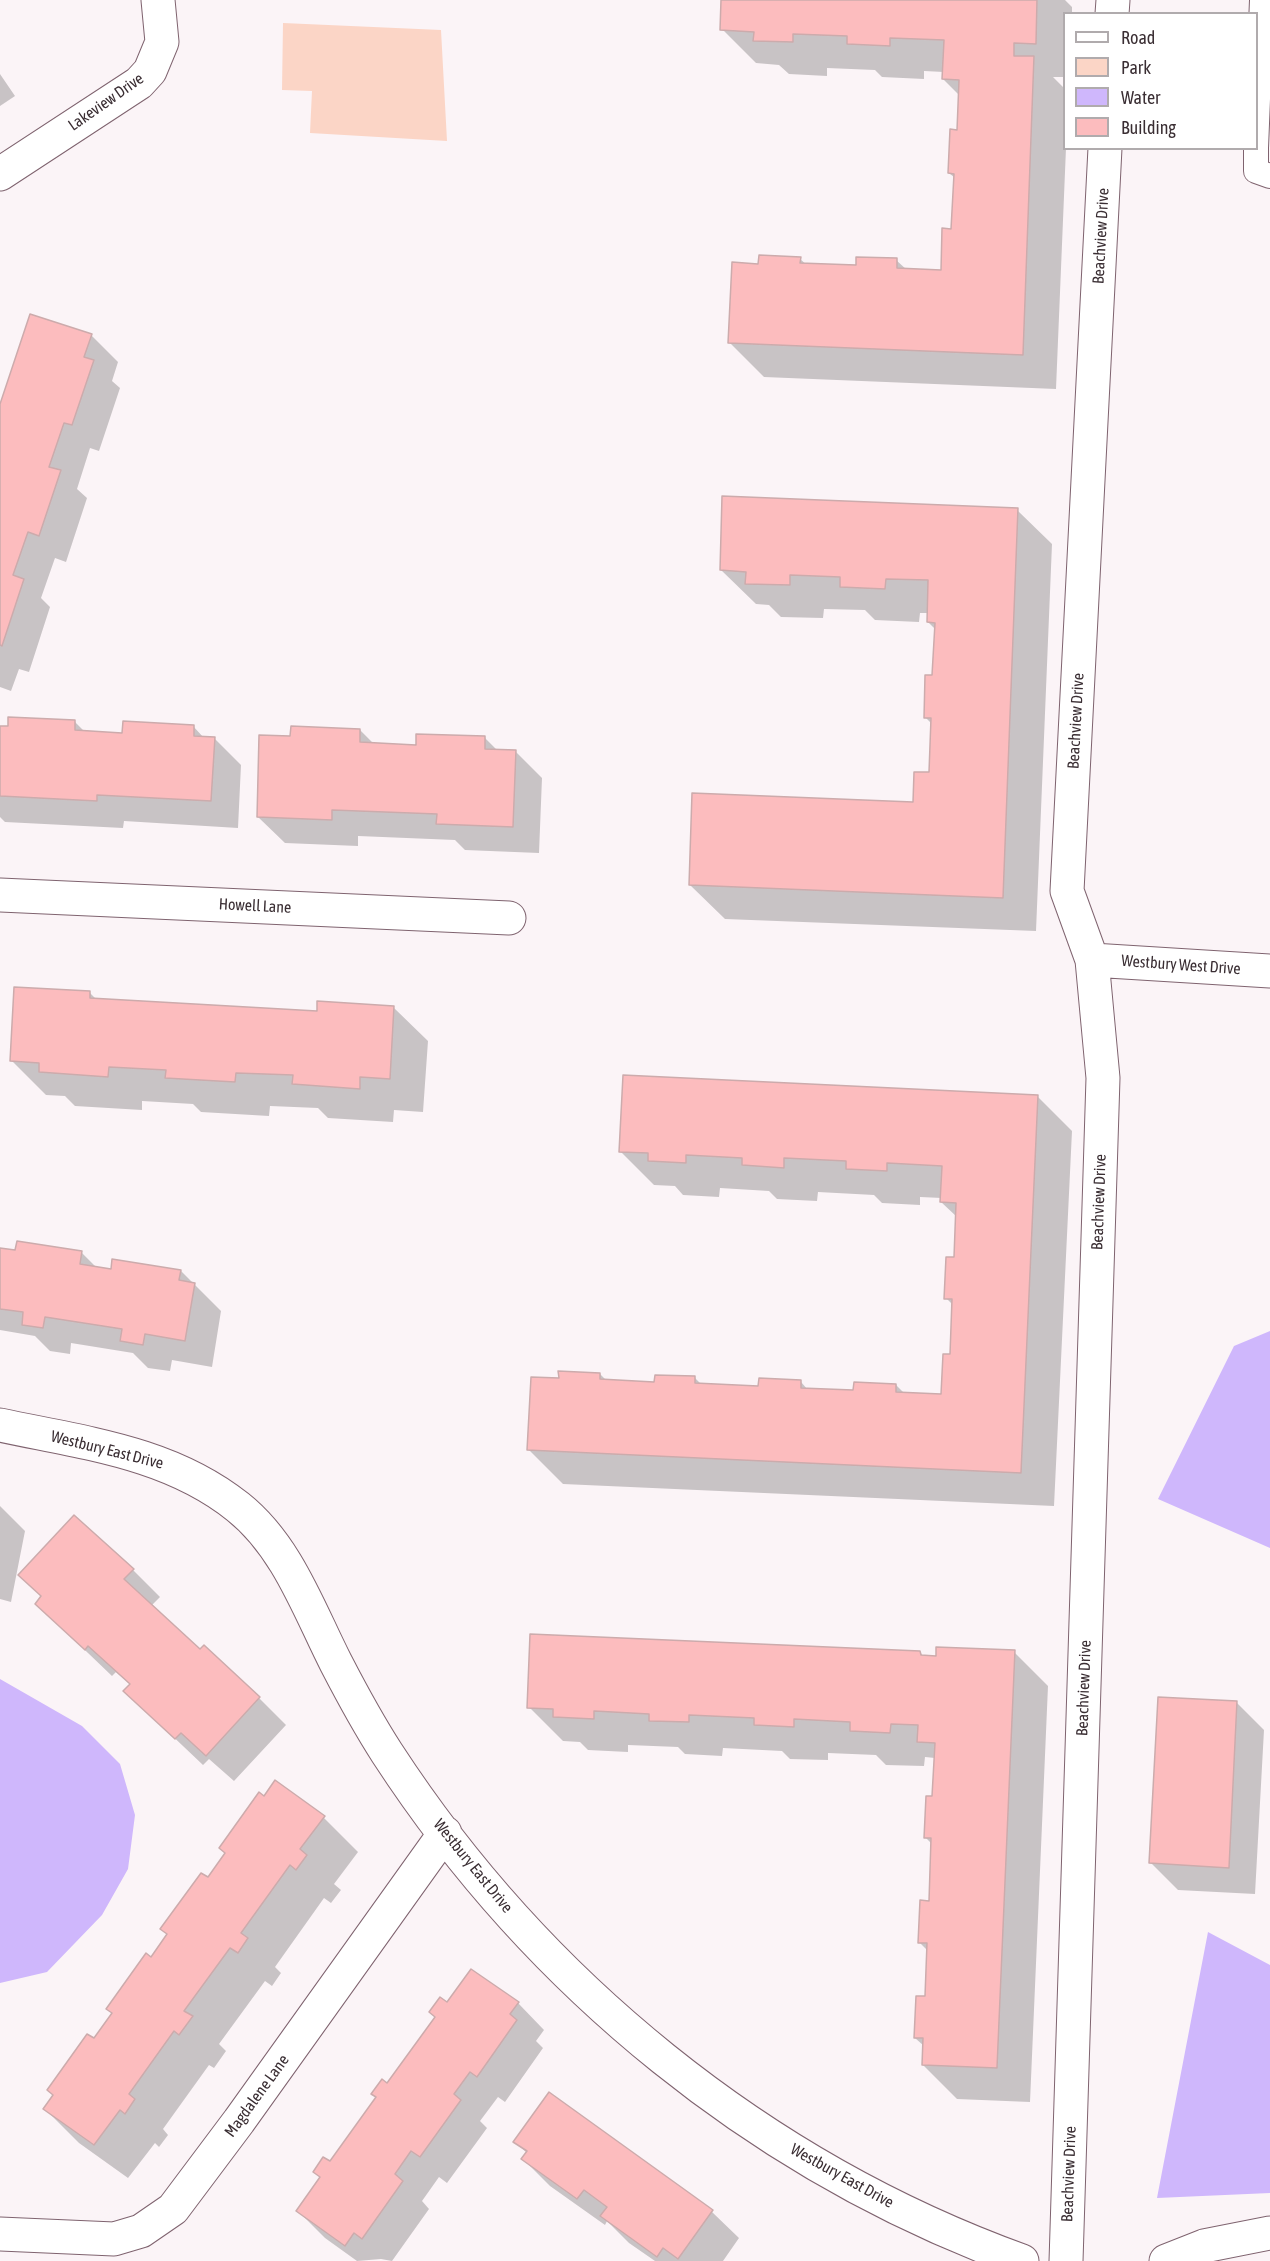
<!DOCTYPE html>
<html>
<head>
<meta charset="utf-8">
<style>
	body { margin:0 }
	#map { position:relative; width:1270px; height:2261px; overflow:hidden; background:#fbf4f7; font-family:"Asap Condensed",sans-serif }
	canvas { display:block }
	.legend { position:absolute; left:1063px; top:12px; width:195px; height:138px; box-sizing:border-box; background:#fff; border:2px solid #b0abad; margin:0; padding:8px 10px; list-style:none; font-size:18px; color:#3a2e33 }
	.legend li { display:flex; align-items:center; gap:12px; height:30px }
	.legend b { width:30px; border:2px solid #b0abad }
</style>
</head>
<body>
<div id="map">
<canvas width="1270" height="2261"></canvas>
<ul class="legend">
<li><b style="height:8px;background:#fff"></b>Road</li>
<li><b style="height:16px;background:#fbd5c6"></b>Park</li>
<li><b style="height:16px;background:#cfb7fc"></b>Water</li>
<li><b style="height:16px;background:#fcbcbe"></b>Building</li>
</ul>
</div>
<script>
const g = document.querySelector('canvas').getContext('2d');
g.lineJoin = 'round';
function fillPath(path, color) {
  g.fillStyle = color;
  g.fill(path, 'evenodd');
}
function strokePath(path, color, width, dash) {
  g.strokeStyle = color;
  g.lineWidth = width;
  g.lineCap = dash ? 'butt' : 'round';
  g.setLineDash(dash || []);
  g.stroke(path);
}
function drawText(font, color, halo, rows, align = 'center') {
  g.font = font + ' "Asap Condensed",sans-serif';
  g.lineWidth = 5;
  g.setLineDash([]);
  g.textBaseline = 'middle';
  g.strokeStyle = halo;
  g.fillStyle = color;
  for (const [text, x, y, turn = 0] of rows) {
    g.save();
    g.translate(x, y);
    g.rotate((+turn || 0) * Math.PI / 180);
    g.textAlign = isNaN(turn) ? turn : align;
    if (halo) g.strokeText(text, 0, 0);
    g.fillText(text, 0, 0);
    g.restore();
  }
}
fillPath(new Path2D(`
	M 283,23 L 441,30 L 447,141 L 310,133 L 312,91 L 282,90 Z`), '#fbd5c6');
fillPath(new Path2D(`
	M 1270,1331 L 1270,1548 L 1158,1499 L 1234,1346 Z
	M 0,1679 L 82,1726 L 120,1764 L 135,1815 L 128,1869 L 102,1915 L 47,1972 L 0,1983 Z
	M 1208,1932 L 1270,1965 L 1270,2193 L 1157,2198 Z`), '#cfb7fc');
fillPath(new Path2D(`
	M 723,0 L 1065,0 L 1072,7 L 1072,14 L 1064,14 L 1064,77 L 1053,77 L 1064,88 L 1066,148 L 1056,389 L 764,377 L 730,343 L 760,265 L 800,259 L 807,265 L 857,267 L 896,260 L 907,270 L 942,272 L 953,230 L 955,178 L 949,173 L 958,131 L 960,96 L 943,79 L 944,72 L 924,71 L 924,79 L 882,77 L 875,70 L 827,68 L 827,76 L 789,74 L 779,65 L 756,63 L 722,29 Z
	M 0,74 L 15,96 L 0,106 Z
	M 91,335 L 118,362 L 112,381 L 120,388 L 99,451 L 90,448 L 77,489 L 87,498 L 66,562 L 55,558 L 41,598 L 50,607 L 29,672 L 19,669 L 11,691 L 0,687 L 0,409 Z
	M 1017,510 L 1052,544 L 1036,931 L 725,919 L 690,885 L 915,804 L 930,774 L 932,724 L 925,717 L 934,677 L 936,630 L 928,622 L 928,613 L 920,613 L 919,622 L 875,620 L 865,610 L 824,609 L 823,618 L 781,617 L 769,605 L 756,604 L 721,570 Z
	M 75,722 L 85,732 L 124,735 L 193,726 L 204,738 L 214,738 L 241,765 L 238,828 L 124,821 L 123,828 L 5,822 L 0,817 L 0,727 Z
	M 360,730 L 374,744 L 418,746 L 485,738 L 498,751 L 515,751 L 542,778 L 539,853 L 465,850 L 455,840 L 358,836 L 358,846 L 285,843 L 258,817 L 292,738 Z
	M 90,993 L 97,1000 L 318,1013 L 393,1007 L 428,1041 L 423,1112 L 394,1110 L 393,1122 L 328,1118 L 318,1108 L 270,1106 L 269,1116 L 201,1112 L 193,1104 L 142,1101 L 142,1110 L 75,1106 L 65,1096 L 46,1095 L 12,1061 Z
	M 1038,1097 L 1072,1131 L 1054,1506 L 563,1484 L 528,1449 L 560,1380 L 600,1374 L 607,1381 L 656,1384 L 695,1378 L 702,1385 L 759,1388 L 801,1382 L 808,1390 L 854,1392 L 896,1385 L 904,1393 L 943,1395 L 951,1356 L 954,1306 L 946,1298 L 955,1259 L 957,1217 L 941,1202 L 942,1198 L 920,1197 L 920,1205 L 882,1203 L 874,1195 L 818,1192 L 817,1201 L 777,1199 L 769,1191 L 720,1188 L 719,1197 L 683,1195 L 675,1186 L 654,1185 L 620,1151 Z
	M 0,1249 L 82,1253 L 97,1268 L 112,1271 L 181,1271 L 221,1311 L 212,1367 L 172,1360 L 170,1371 L 148,1368 L 133,1353 L 71,1343 L 70,1354 L 50,1351 L 35,1336 L 0,1330 Z
	M 0,1506 L 25,1531 L 11,1602 L 0,1599 Z
	M 133,1570 L 160,1597 L 151,1606 L 200,1651 L 259,1698 L 286,1725 L 234,1781 L 209,1759 L 203,1765 L 125,1691 L 131,1685 L 116,1672 L 112,1676 L 64,1630 Z
	M 920,1652 L 924,1657 L 1014,1652 L 1048,1686 L 1030,2102 L 957,2099 L 923,2065 L 924,2046 L 915,2038 L 926,1997 L 928,1951 L 920,1943 L 930,1902 L 932,1844 L 925,1837 L 934,1798 L 935,1758 L 925,1757 L 924,1766 L 886,1765 L 876,1755 L 828,1753 L 828,1760 L 790,1759 L 782,1751 L 723,1748 L 722,1756 L 685,1754 L 678,1747 L 628,1745 L 628,1752 L 588,1750 L 580,1742 L 563,1741 L 529,1707 Z
	M 1237,1703 L 1264,1730 L 1255,1894 L 1178,1890 L 1151,1863 Z
	M 275,1783 L 324,1818 L 358,1852 L 334,1884 L 341,1890 L 331,1903 L 324,1898 L 275,1967 L 281,1973 L 272,1986 L 265,1981 L 219,2044 L 226,2051 L 214,2068 L 209,2065 L 163,2129 L 168,2135 L 159,2147 L 155,2143 L 128,2178 L 79,2143 L 45,2109 Z
	M 518,2003 L 544,2030 L 536,2041 L 543,2048 L 505,2102 L 498,2097 L 480,2121 L 487,2128 L 447,2183 L 439,2177 L 422,2201 L 429,2209 L 392,2261 L 381,2259 L 357,2261 L 325,2238 L 298,2211 L 447,2004 Z
	M 549,2095 L 712,2212 L 739,2238 L 723,2261 L 655,2261 L 629,2243 L 607,2221 L 605,2225 L 550,2186 L 523,2159 L 527,2153 L 515,2142 Z`), '#0003');
const building = new Path2D(`
	M 721,0 L 1037,0 L 1036,44 L 1014,43 L 1014,56 L 1034,56 L 1023,355 L 728,343 L 732,262 L 758,264 L 759,255 L 801,257 L 800,263 L 856,265 L 856,257 L 897,258 L 897,268 L 941,270 L 942,228 L 951,229 L 954,174 L 948,173 L 950,129 L 957,130 L 959,80 L 942,79 L 944,40 L 890,38 L 890,46 L 847,44 L 847,36 L 793,34 L 793,42 L 753,41 L 754,32 L 720,30 Z
	M 30,314 L 92,334 L 84,357 L 94,360 L 72,425 L 64,423 L 49,467 L 61,470 L 39,536 L 28,532 L 13,575 L 24,579 L 2,646 L 0,645 L 0,404 Z
	M 722,496 L 1018,508 L 1003,898 L 689,885 L 692,793 L 913,802 L 914,772 L 929,772 L 931,718 L 924,718 L 925,675 L 932,675 L 935,623 L 927,622 L 928,580 L 886,579 L 885,589 L 840,587 L 840,577 L 790,575 L 790,585 L 745,584 L 746,572 L 720,570 Z
	M 8,717 L 75,720 L 75,730 L 122,733 L 123,721 L 194,725 L 194,736 L 215,737 L 211,801 L 97,795 L 97,801 L 0,796 L 0,726 L 8,726 Z
	M 291,726 L 360,729 L 360,742 L 416,745 L 416,734 L 485,736 L 485,749 L 516,750 L 513,827 L 436,824 L 437,814 L 332,810 L 332,820 L 257,817 L 259,735 L 290,736 Z
	M 14,987 L 90,991 L 90,998 L 317,1011 L 317,1001 L 394,1006 L 390,1079 L 360,1077 L 360,1089 L 292,1084 L 293,1075 L 236,1073 L 235,1082 L 165,1078 L 166,1070 L 109,1067 L 108,1077 L 39,1072 L 39,1063 L 10,1061 Z
	M 623,1075 L 1038,1095 L 1021,1473 L 527,1450 L 531,1377 L 559,1378 L 558,1371 L 600,1373 L 600,1379 L 654,1382 L 655,1375 L 695,1376 L 695,1383 L 758,1386 L 759,1378 L 801,1380 L 801,1388 L 853,1390 L 854,1382 L 896,1384 L 896,1392 L 941,1394 L 943,1354 L 950,1354 L 952,1299 L 944,1299 L 946,1257 L 954,1257 L 956,1203 L 940,1202 L 942,1166 L 887,1163 L 887,1171 L 846,1169 L 846,1161 L 784,1158 L 784,1168 L 742,1165 L 742,1158 L 686,1155 L 686,1163 L 648,1161 L 648,1153 L 619,1152 Z
	M 17,1241 L 82,1251 L 80,1264 L 111,1269 L 112,1259 L 181,1270 L 179,1280 L 195,1283 L 185,1341 L 145,1334 L 143,1345 L 120,1341 L 122,1329 L 45,1317 L 43,1328 L 22,1325 L 23,1312 L 0,1309 L 0,1248 L 15,1250 Z
	M 74,1515 L 134,1569 L 124,1579 L 200,1649 L 204,1645 L 260,1697 L 206,1756 L 181,1733 L 175,1739 L 123,1691 L 130,1684 L 88,1646 L 85,1650 L 35,1604 L 41,1596 L 18,1575 Z
	M 530,1634 L 920,1651 L 921,1655 L 936,1656 L 936,1647 L 1015,1650 L 997,2068 L 922,2065 L 923,2038 L 914,2038 L 916,1996 L 925,1996 L 927,1943 L 918,1943 L 920,1900 L 929,1901 L 931,1838 L 924,1838 L 926,1796 L 932,1796 L 935,1743 L 917,1742 L 918,1725 L 891,1724 L 890,1733 L 850,1731 L 850,1722 L 794,1719 L 794,1727 L 754,1725 L 754,1718 L 689,1715 L 689,1722 L 649,1721 L 649,1714 L 594,1711 L 594,1719 L 553,1717 L 553,1709 L 527,1708 Z
	M 1158,1697 L 1237,1701 L 1229,1868 L 1149,1863 Z
	M 275,1780 L 325,1816 L 300,1849 L 307,1855 L 296,1870 L 290,1865 L 241,1933 L 248,1938 L 238,1953 L 230,1948 L 184,2011 L 193,2016 L 179,2035 L 174,2031 L 129,2094 L 135,2099 L 125,2114 L 120,2110 L 94,2145 L 43,2109 L 53,2095 L 47,2090 L 87,2034 L 94,2038 L 112,2013 L 106,2009 L 146,1953 L 151,1957 L 167,1934 L 160,1929 L 201,1873 L 208,1877 L 225,1853 L 219,1848 L 259,1792 L 264,1796 Z
	M 471,1969 L 519,2002 L 510,2014 L 517,2020 L 477,2077 L 470,2072 L 454,2094 L 461,2100 L 420,2157 L 411,2151 L 395,2174 L 403,2181 L 362,2239 L 354,2233 L 345,2246 L 296,2211 L 320,2177 L 313,2172 L 323,2157 L 330,2161 L 376,2097 L 371,2094 L 382,2079 L 387,2083 L 435,2017 L 429,2012 L 440,1997 L 447,2002 Z
	M 549,2092 L 713,2210 L 678,2259 L 663,2248 L 657,2257 L 600,2216 L 607,2207 L 584,2190 L 577,2199 L 521,2159 L 527,2151 L 513,2142 Z`);
fillPath(building, '#fcbcbe');
strokePath(building, '#ccabac', 1.5);
const service = new Path2D(`
	M 1256,148 L 1262,0
	M 1256,148 L 1256,171 L 1270,176`);
const minor = new Path2D(`
	M 1112,14 L 1113,0
	M 0,174 L 139,83 L 150,71 L 162,42 L 158,0
	M 0,895 L 509,918
	M 1092,960 L 1270,971
	M 0,1425 C 84,1443 169,1452 238,1507 C 287,1546 309,1610 336,1663 C 352,1694 369,1725 387,1753 C 538,1985 762,2167 1022,2261
	M 0,2234 L 114,2239 L 141,2231 L 173,2209 L 239,2121 L 445,1833
	M 1066,2261 L 1103,1078 L 1092,960 L 1067,891 L 1105,148
	M 1166,2261 L 1204,2246 L 1270,2233`);
strokePath(service, '#7f636f', 26);
strokePath(minor, '#7f636f', 35);
strokePath(service, '#fff', 24);
strokePath(minor, '#fff', 33);
drawText('16px', '#3a2e33', '#fff', [
	["Lakeview Drive",106,102,-35],
	["Beachview Drive",1101,236,-87],
	["Beachview Drive",1076,721,-87],
	["Howell Lane",255,906,3],
	["Westbury West Drive",1181,965,4],
	["Beachview Drive",1099,1202,-88],
	["Westbury East Drive",107,1450,14],
	["Beachview Drive",1084,1688,-88],
	["Westbury East Drive",473,1866,51],
	["Magdalene Lane",257,2096,-54],
	["Beachview Drive",1069,2174,-88],
	["Westbury East Drive",842,2176,29]
]);
</script>
</body>
</html>
